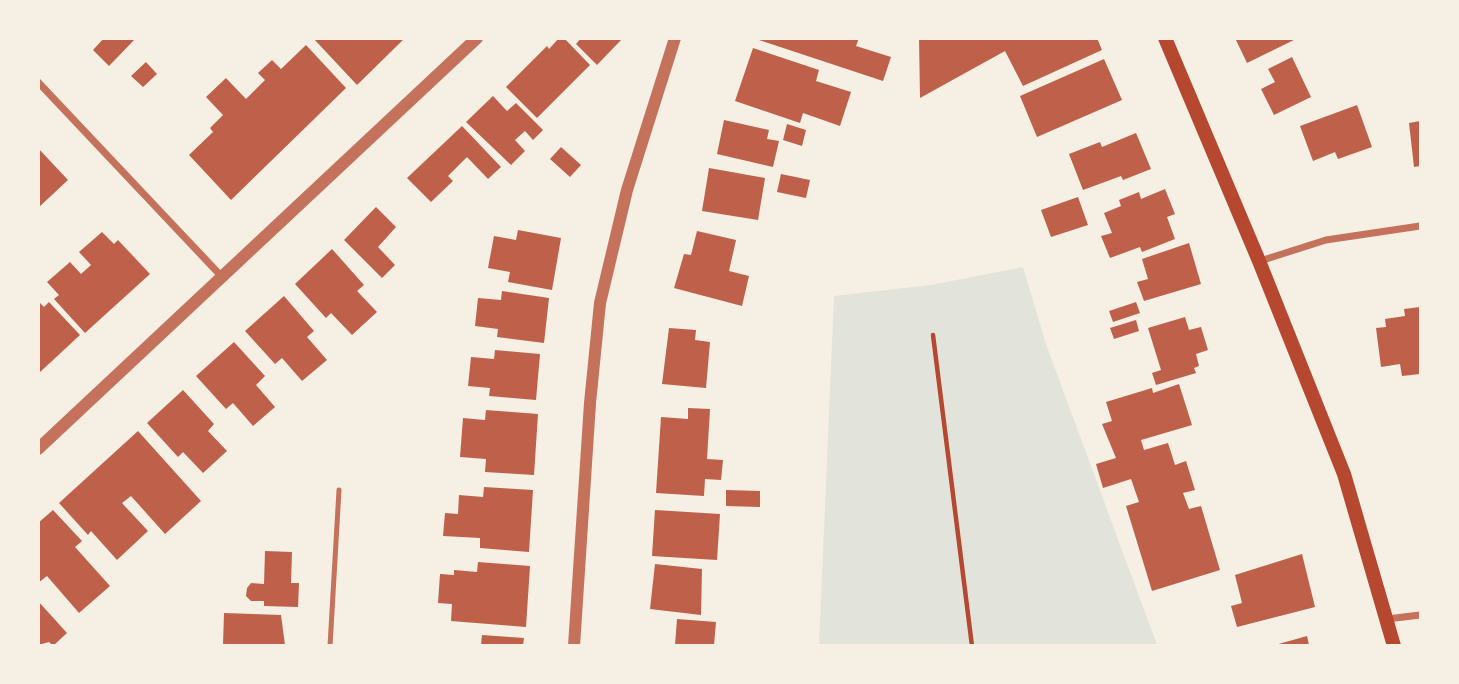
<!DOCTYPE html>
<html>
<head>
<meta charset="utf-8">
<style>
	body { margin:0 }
	#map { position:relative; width:1459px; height:684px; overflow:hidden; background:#f6efe4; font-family:Montserrat,sans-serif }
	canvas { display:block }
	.frame { position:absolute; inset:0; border:40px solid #f6efe4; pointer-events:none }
</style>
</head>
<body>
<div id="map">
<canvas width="1459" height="684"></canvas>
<div class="frame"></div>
</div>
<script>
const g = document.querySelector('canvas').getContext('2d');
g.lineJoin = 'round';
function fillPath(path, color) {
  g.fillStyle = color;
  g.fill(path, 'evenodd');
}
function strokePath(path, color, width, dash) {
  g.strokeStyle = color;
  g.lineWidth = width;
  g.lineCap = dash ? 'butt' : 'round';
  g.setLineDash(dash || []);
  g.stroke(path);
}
fillPath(new Path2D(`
	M 1023,267 L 1046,344 L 1157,645 L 819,646 L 834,296 L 931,285 Z`), '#e2e4dc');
fillPath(new Path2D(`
	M 104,38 L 136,38 L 109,66 L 93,50 Z
	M 313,38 L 405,38 L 357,85 Z
	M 559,38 L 564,38 L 590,65 L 537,118 L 506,87 L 547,46 L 549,49 Z
	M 581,38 L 623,38 L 597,65 L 576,44 Z
	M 859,38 L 856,46 L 891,57 L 883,81 L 756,39 Z
	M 919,38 L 1097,38 L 1102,50 L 1023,86 L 1005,51 L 920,98 Z
	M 1235,38 L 1298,38 L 1247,63 Z
	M 306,45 L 346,88 L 231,200 L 189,155 L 213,132 L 210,128 L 223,115 L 206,97 L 226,78 L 246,99 L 265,80 L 258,73 L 272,60 L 281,69 Z
	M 753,48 L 819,70 L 816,81 L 851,92 L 840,126 L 803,113 L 800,123 L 735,101 Z
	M 1292,57 L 1311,97 L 1274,115 L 1261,89 L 1275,82 L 1268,69 Z
	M 1104,59 L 1122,100 L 1037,137 L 1020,96 Z
	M 146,62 L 157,74 L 143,87 L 131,76 Z
	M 493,96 L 507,111 L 516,103 L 543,130 L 533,140 L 525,131 L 515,140 L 525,151 L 511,165 L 466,122 Z
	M 1357,105 L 1372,147 L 1338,159 L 1335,152 L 1313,161 L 1300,126 Z
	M 724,120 L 769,130 L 767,139 L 779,141 L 773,167 L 717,154 Z
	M 1420,121 L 1420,166 L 1414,167 L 1409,123 Z
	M 787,124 L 806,130 L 802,146 L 783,140 Z
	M 462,126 L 501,167 L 488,179 L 467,157 L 448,176 L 453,181 L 431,202 L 407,178 Z
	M 1136,133 L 1151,169 L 1123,180 L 1121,176 L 1083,190 L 1069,154 L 1100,142 L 1102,147 Z
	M 561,147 L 581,165 L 570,177 L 550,159 Z
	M 38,148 L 68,180 L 38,208 Z
	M 709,168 L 765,178 L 758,220 L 702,211 Z
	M 781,174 L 810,180 L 806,198 L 777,192 Z
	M 1165,189 L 1175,214 L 1167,217 L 1175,239 L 1142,252 L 1140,247 L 1110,258 L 1101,236 L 1112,233 L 1104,213 L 1121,206 L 1119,200 L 1139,192 L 1141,199 Z
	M 1078,197 L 1088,225 L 1051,237 L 1041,210 Z
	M 376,207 L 396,227 L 378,247 L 395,265 L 382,278 L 344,240 Z
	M 518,230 L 561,238 L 552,290 L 508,282 L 510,272 L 488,268 L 494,236 L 516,240 Z
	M 697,231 L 736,240 L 729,271 L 749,276 L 742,306 L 674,288 L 684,254 L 691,255 Z
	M 102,232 L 114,244 L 118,240 L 150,274 L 85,333 L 54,299 L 59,295 L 47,282 L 70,262 L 81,274 L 91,265 L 79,252 Z
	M 1189,243 L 1201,284 L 1144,301 L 1137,282 L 1148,279 L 1142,259 Z
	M 332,249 L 364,285 L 357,291 L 377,312 L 352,335 L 331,313 L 326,318 L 295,284 Z
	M 502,291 L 549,298 L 544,343 L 497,337 L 498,329 L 475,326 L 478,298 L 501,300 Z
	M 284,296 L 314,331 L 307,337 L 327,360 L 302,381 L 282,358 L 275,364 L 245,331 Z
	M 38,301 L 44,307 L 49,302 L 80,335 L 38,374 Z
	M 1136,302 L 1140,313 L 1113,322 L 1109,311 Z
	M 1420,307 L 1420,374 L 1402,376 L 1400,364 L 1381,367 L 1376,328 L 1386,327 L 1385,319 L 1405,316 L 1404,309 Z
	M 1185,317 L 1189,330 L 1201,327 L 1208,350 L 1196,354 L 1199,366 L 1194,368 L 1196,373 L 1156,385 L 1152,373 L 1161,370 L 1148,328 Z
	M 1136,320 L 1139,331 L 1114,339 L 1110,328 Z
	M 669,328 L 696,330 L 695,340 L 710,342 L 706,388 L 662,384 Z
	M 234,342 L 265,376 L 256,385 L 275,407 L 253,426 L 233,403 L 226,409 L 196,376 Z
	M 495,350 L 540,354 L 536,400 L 489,396 L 490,388 L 468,386 L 471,357 L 494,359 Z
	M 1179,384 L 1192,425 L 1141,440 L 1144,450 L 1168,443 L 1175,465 L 1186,461 L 1195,490 L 1183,493 L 1189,509 L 1201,506 L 1220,570 L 1152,591 L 1126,506 L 1139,502 L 1131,479 L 1103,488 L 1096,464 L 1116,458 L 1102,424 L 1112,421 L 1106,402 L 1152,388 L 1153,393 Z
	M 183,390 L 214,424 L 208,431 L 227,451 L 203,473 L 183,452 L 178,457 L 147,423 Z
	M 688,408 L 710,409 L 707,459 L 723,460 L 721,480 L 705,479 L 704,496 L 656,493 L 661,417 L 688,419 Z
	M 486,410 L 538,414 L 534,475 L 485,472 L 486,459 L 460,457 L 463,418 L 485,420 Z
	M 138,431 L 201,501 L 165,534 L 131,496 L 122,503 L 148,531 L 117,560 L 91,531 L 88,535 L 59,503 Z
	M 484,487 L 533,490 L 529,552 L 480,548 L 480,538 L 443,536 L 445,513 L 458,514 L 459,495 L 483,497 Z
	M 726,490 L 760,491 L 760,507 L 726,506 Z
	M 53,510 L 82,541 L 75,547 L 110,586 L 79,613 L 47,576 L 38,583 L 38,523 Z
	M 655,510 L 720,514 L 717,560 L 652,556 Z
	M 265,551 L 292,552 L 291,583 L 299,583 L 298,607 L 264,606 L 264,601 L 251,601 L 246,596 L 247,588 L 251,583 L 264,584 Z
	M 1302,554 L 1315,607 L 1237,627 L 1231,606 L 1242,603 L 1235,575 Z
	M 478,562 L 530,566 L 526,627 L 451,621 L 452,604 L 438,603 L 440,574 L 454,575 L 454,570 L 477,572 Z
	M 655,564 L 702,569 L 701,615 L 650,609 Z
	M 38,601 L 67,633 L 53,646 L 49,642 L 38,645 Z
	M 224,613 L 281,615 L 285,645 L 223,645 Z
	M 677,619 L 716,622 L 714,645 L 675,645 Z
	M 482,635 L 524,638 L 523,645 L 481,645 Z
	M 1307,636 L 1309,645 L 1275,645 Z`), '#bf614a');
strokePath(new Path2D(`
	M 933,335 L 972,646`), '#b5482f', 4.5);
strokePath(new Path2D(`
	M 330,646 L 339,490`), '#c5725c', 5);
strokePath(new Path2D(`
	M 38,82 L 223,278
	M 1260,261 L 1326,240 L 1420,226
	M 1387,619 L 1420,615`), '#c5725c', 7);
strokePath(new Path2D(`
	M 38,449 L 477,38
	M 574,646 L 590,403 L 600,303 L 627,190 L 675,38`), '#c5725c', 12);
strokePath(new Path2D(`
	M 1165,38 L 1259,261 L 1344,474 L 1394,646`), '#b5482f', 14);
</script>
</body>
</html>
